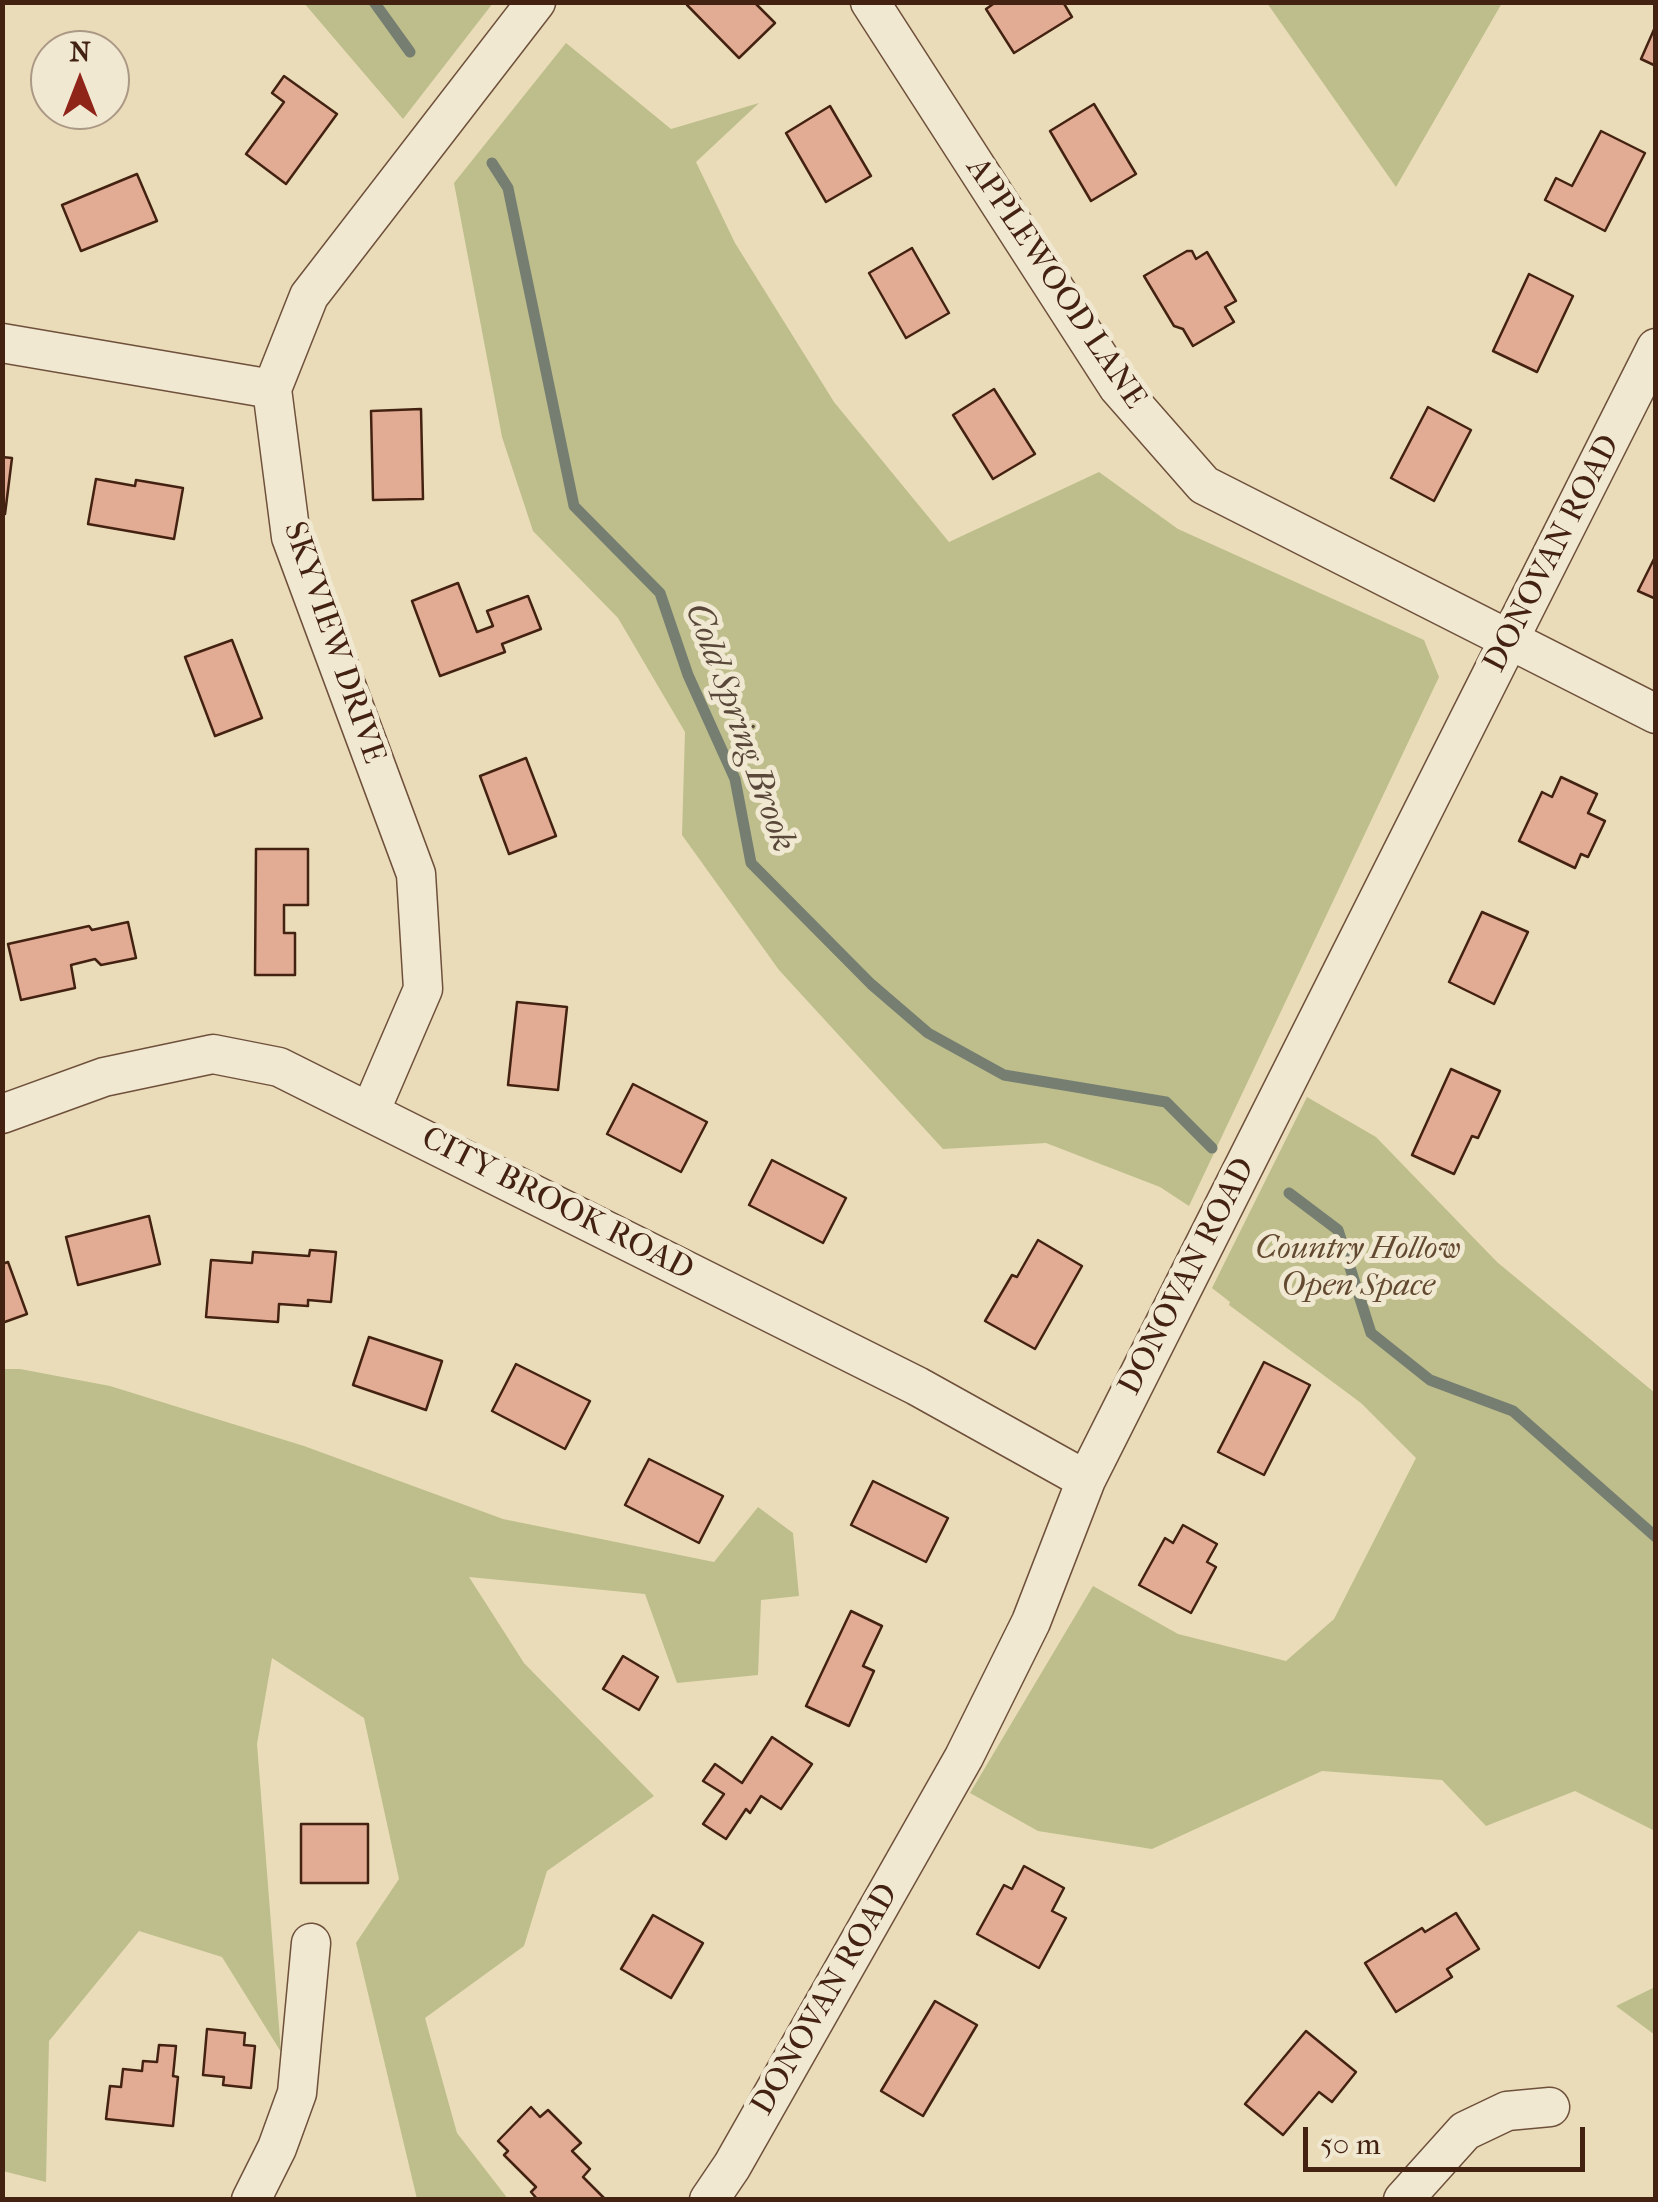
<!DOCTYPE html>
<html>
<head>
<meta charset="utf-8">
<style>
	body { margin:0 }
	#map { position:relative; width:1658px; height:2202px; overflow:hidden; background:#eadcb9; font-family:"IM FELL French Canon",serif }
	canvas { display:block }
	.frame { position:absolute; inset:0; border:5px solid #421; pointer-events:none }
	.north { position:absolute; left:30px; top:30px; width:100px; height:100px; box-sizing:border-box; background:#f1e8d2; border:2px solid #ac9985; border-radius:50%; rotate:0deg; font-size:28px; font-weight:700; line-height:40px; text-align:center; color:#421 }
	.north::after { content:''; display:block; margin:auto; width:35px; height:45px; background:#8f2418; clip-path:polygon(50% 0,100% 100%,50% 72%,0 100%) }
	.scale { position:absolute; left:1303px; top:2127px; width:282px; height:45px; box-sizing:border-box; border:5px solid #421; border-top:0; padding-left:12px; font-size:30px; line-height:35px; white-space:nowrap; color:#421; -webkit-text-stroke:8px #f1e8d2; paint-order:stroke }
</style>
</head>
<body>
<div id="map">
<canvas width="1658" height="2202"></canvas>
<div class="frame"></div>
<div class="north">N</div>
<div class="scale">50 m</div>
</div>
<script>
const g = document.querySelector('canvas').getContext('2d');
g.lineJoin = 'round';
function fillPath(path, color) {
  g.fillStyle = color;
  g.fill(path, 'evenodd');
}
function strokePath(path, color, width, dash) {
  g.strokeStyle = color;
  g.lineWidth = width;
  g.lineCap = dash ? 'butt' : 'round';
  g.setLineDash(dash || []);
  g.stroke(path);
}
function drawText(font, color, halo, rows, align = 'center') {
  g.font = font + ' "IM FELL French Canon",serif';
  g.lineWidth = 10;
  g.setLineDash([]);
  g.textBaseline = 'middle';
  g.strokeStyle = halo;
  g.fillStyle = color;
  for (const [text, x, y, turn = 0] of rows) {
    g.save();
    g.translate(x, y);
    g.rotate((+turn || 0) * Math.PI / 180);
    g.textAlign = isNaN(turn) ? turn : align;
    if (halo) g.strokeText(text, 0, 0);
    g.fillText(text, 0, 0);
    g.restore();
  }
}
fillPath(new Path2D(`
	M 304,3 L 493,3 L 403,119 Z
	M 1267,3 L 1502,3 L 1396,187 Z
	M 566,43 L 671,129 L 759,103 L 696,162 L 735,243 L 834,402 L 949,542 L 1099,472 L 1178,529 L 1424,640 L 1439,677 L 1189,1206 L 1160,1187 L 1046,1143 L 943,1149 L 779,970 L 682,835 L 685,732 L 618,618 L 533,531 L 502,437 L 454,183 Z
	M 1307,1097 L 1376,1137 L 1497,1262 L 1655,1393 L 1655,1831 L 1575,1791 L 1486,1826 L 1442,1780 L 1322,1771 L 1152,1849 L 1038,1831 L 970,1793 L 1093,1586 L 1178,1634 L 1286,1661 L 1334,1619 L 1416,1458 L 1361,1403 L 1229,1305 L 1230,1302 L 1212,1288 Z
	M 2,1369 L 20,1369 L 110,1386 L 304,1446 L 503,1519 L 714,1562 L 758,1507 L 793,1533 L 799,1596 L 761,1600 L 758,1675 L 677,1683 L 645,1594 L 469,1577 L 524,1663 L 654,1796 L 547,1871 L 524,1946 L 425,2018 L 457,2133 L 508,2199 L 417,2199 L 356,1943 L 399,1879 L 364,1718 L 272,1658 L 257,1744 L 281,2052 L 222,1957 L 139,1931 L 49,2041 L 46,2182 L 3,2171 Z
	M 1655,1987 L 1655,2035 L 1616,2006 Z`), '#bdbe8b');
strokePath(new Path2D(`
	M 374,2 L 410,52
	M 492,163 L 508,188 L 574,506 L 660,593 L 688,675 L 735,779 L 751,863 L 871,984 L 928,1033 L 1004,1075 L 1166,1102 L 1212,1148
	M 1289,1193 L 1338,1230 L 1371,1333 L 1430,1380 L 1513,1411 L 1656,1537`), '#767e72', 11);
const building = new Path2D(`
	M 689,2 L 754,2 L 775,23 L 739,58 L 687,5 Z
	M 996,2 L 1063,2 L 1072,17 L 1014,53 L 986,9 Z
	M 1656,25 L 1656,66 L 1641,59 Z
	M 284,76 L 337,114 L 286,184 L 246,154 L 284,102 L 272,93 Z
	M 1094,104 L 1136,174 L 1091,201 L 1050,131 Z
	M 830,106 L 871,176 L 826,202 L 786,133 Z
	M 1601,131 L 1645,153 L 1605,231 L 1545,200 L 1556,178 L 1572,186 Z
	M 137,174 L 157,221 L 81,251 L 62,205 Z
	M 912,248 L 949,313 L 906,338 L 869,273 Z
	M 1187,251 L 1192,251 L 1196,259 L 1207,252 L 1236,301 L 1225,307 L 1234,322 L 1193,346 L 1183,329 L 1174,326 L 1144,276 Z
	M 1529,274 L 1573,296 L 1537,372 L 1493,351 Z
	M 994,389 L 1035,454 L 993,479 L 953,415 Z
	M 1428,407 L 1471,430 L 1434,501 L 1391,478 Z
	M 421,409 L 423,499 L 373,500 L 371,411 Z
	M 2,457 L 12,458 L 5,514 L 2,513 Z
	M 96,479 L 135,486 L 136,480 L 183,488 L 174,539 L 88,524 Z
	M 1656,555 L 1656,599 L 1638,591 Z
	M 458,583 L 477,632 L 493,626 L 487,611 L 528,596 L 541,629 L 502,644 L 505,652 L 440,676 L 412,601 Z
	M 232,640 L 262,718 L 215,736 L 185,657 Z
	M 526,758 L 556,836 L 509,854 L 480,776 Z
	M 1561,777 L 1597,794 L 1588,813 L 1605,821 L 1588,857 L 1581,854 L 1575,868 L 1519,841 L 1542,792 L 1552,797 Z
	M 256,849 L 308,849 L 308,905 L 284,905 L 284,933 L 295,933 L 295,975 L 255,975 Z
	M 1482,912 L 1528,932 L 1494,1004 L 1449,982 Z
	M 128,922 L 136,958 L 101,965 L 95,959 L 71,965 L 75,988 L 21,1000 L 8,944 L 89,926 L 92,930 Z
	M 517,1002 L 567,1007 L 558,1090 L 508,1085 Z
	M 1451,1069 L 1500,1091 L 1478,1138 L 1472,1136 L 1454,1174 L 1412,1155 Z
	M 633,1084 L 707,1122 L 681,1172 L 607,1134 Z
	M 772,1160 L 846,1198 L 823,1243 L 749,1205 Z
	M 149,1216 L 160,1264 L 78,1285 L 66,1237 Z
	M 1038,1240 L 1082,1266 L 1035,1349 L 985,1321 L 1012,1275 L 1017,1277 Z
	M 310,1250 L 336,1252 L 331,1302 L 308,1300 L 308,1306 L 279,1304 L 278,1322 L 206,1317 L 211,1260 L 252,1263 L 253,1252 L 309,1256 Z
	M 8,1262 L 27,1314 L 2,1323 L 2,1264 Z
	M 369,1337 L 442,1361 L 426,1410 L 353,1385 Z
	M 1264,1362 L 1310,1385 L 1264,1475 L 1218,1452 Z
	M 516,1364 L 590,1401 L 565,1449 L 492,1411 Z
	M 649,1459 L 723,1496 L 699,1543 L 625,1505 Z
	M 873,1481 L 948,1518 L 926,1562 L 851,1525 Z
	M 1183,1525 L 1217,1544 L 1207,1562 L 1216,1567 L 1191,1613 L 1139,1585 L 1165,1538 L 1173,1543 Z
	M 851,1611 L 882,1626 L 863,1666 L 874,1671 L 849,1726 L 806,1706 Z
	M 623,1656 L 658,1677 L 639,1710 L 603,1689 Z
	M 772,1737 L 812,1764 L 781,1809 L 761,1796 L 750,1813 L 746,1809 L 726,1839 L 703,1824 L 724,1794 L 703,1781 L 715,1764 L 742,1783 Z
	M 301,1824 L 368,1824 L 368,1883 L 301,1883 Z
	M 1024,1866 L 1064,1888 L 1052,1911 L 1066,1918 L 1039,1968 L 977,1934 L 1004,1885 L 1012,1889 Z
	M 1456,1913 L 1479,1949 L 1447,1969 L 1452,1977 L 1396,2012 L 1365,1963 L 1422,1928 L 1425,1932 Z
	M 653,1915 L 703,1943 L 671,1998 L 621,1969 Z
	M 935,2001 L 977,2025 L 923,2116 L 881,2091 Z
	M 207,2029 L 245,2033 L 244,2045 L 255,2046 L 251,2088 L 223,2085 L 224,2077 L 203,2075 Z
	M 1306,2031 L 1356,2072 L 1332,2102 L 1319,2092 L 1283,2135 L 1245,2104 Z
	M 159,2045 L 176,2046 L 173,2076 L 178,2077 L 173,2126 L 106,2119 L 110,2086 L 121,2087 L 123,2069 L 142,2071 L 143,2061 L 157,2062 Z
	M 531,2107 L 540,2117 L 548,2110 L 581,2143 L 572,2151 L 590,2169 L 583,2177 L 606,2200 L 538,2200 L 531,2192 L 536,2187 L 504,2155 L 508,2151 L 498,2141 Z`);
fillPath(building, '#e2ab94');
strokePath(building, '#421', 2.5);
const minor = new Path2D(`
	M 870,2 L 1118,387 L 1204,485 L 1656,714
	M 2,343 L 272,389
	M 370,1112 L 423,989 L 416,874 L 291,537 L 272,389 L 309,296 L 536,2
	M 2,1114 L 104,1077 L 213,1054 L 279,1067 L 917,1386 L 1086,1480
	M 251,2200 L 277,2148 L 297,2093 L 311,1943
	M 709,2200 L 732,2166 L 964,1757 L 1031,1622 L 1086,1480 L 1656,348
	M 1403,2200 L 1465,2131 L 1507,2111 L 1550,2107`);
strokePath(minor, '#6e503b', 41);
strokePath(minor, '#f1e8d2', 38);
drawText('32px', '#421', '#f1e8d2', [
	["APPLEWOOD LANE",1055,284,56],
	["DONOVAN ROAD",1553,554,-63],
	["SKYVIEW DRIVE",333,643,71],
	["CITY BROOK ROAD",557,1205,27],
	["DONOVAN ROAD",1188,1277,-63],
	["DONOVAN ROAD",826,2000,-60]
]);
drawText('italic 32px', '#624930', '#f1e8d2', [
	["Country Hollow",1358,1250],
	["Open Space",1358,1287]
]);
drawText('italic 35px', '#594839', '#f1e8d2', [
	["Cold Spring Brook",739,728,70]
]);
</script>
</body>
</html>
